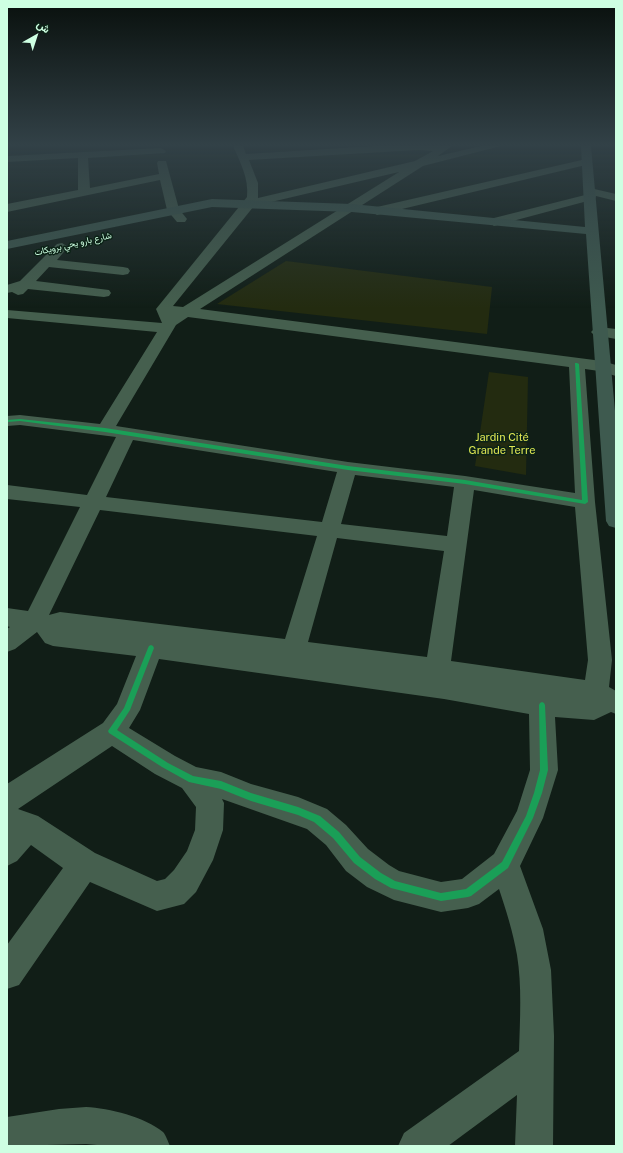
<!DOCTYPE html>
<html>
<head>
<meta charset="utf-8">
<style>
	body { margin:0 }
	#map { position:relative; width:623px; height:1153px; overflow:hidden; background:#111e17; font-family:"Public Sans",Vazirmatn,sans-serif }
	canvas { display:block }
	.frame { position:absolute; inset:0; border:8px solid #ceffe2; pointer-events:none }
	.north { position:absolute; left:16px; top:16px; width:40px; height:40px; -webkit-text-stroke:3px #0c2317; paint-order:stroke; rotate:39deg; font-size:11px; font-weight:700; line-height:16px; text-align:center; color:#ceffe2 }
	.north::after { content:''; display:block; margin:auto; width:14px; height:18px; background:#ceffe2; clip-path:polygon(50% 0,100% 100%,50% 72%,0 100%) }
</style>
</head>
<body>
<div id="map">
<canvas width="623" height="1153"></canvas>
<div class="frame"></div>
<div class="north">ش</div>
</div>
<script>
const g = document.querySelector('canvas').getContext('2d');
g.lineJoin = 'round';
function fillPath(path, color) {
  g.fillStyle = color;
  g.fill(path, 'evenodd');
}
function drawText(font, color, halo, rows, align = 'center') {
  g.font = font + ' "Public Sans",Vazirmatn,sans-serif';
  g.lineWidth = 3;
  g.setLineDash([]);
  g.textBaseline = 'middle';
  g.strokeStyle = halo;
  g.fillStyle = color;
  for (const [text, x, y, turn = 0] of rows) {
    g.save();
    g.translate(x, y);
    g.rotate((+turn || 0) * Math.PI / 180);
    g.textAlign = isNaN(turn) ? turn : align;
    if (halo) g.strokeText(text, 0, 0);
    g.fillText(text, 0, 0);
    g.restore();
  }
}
fillPath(new Path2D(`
	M 286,261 L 492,287 L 487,334 L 217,304 Z
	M 489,372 L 528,377 L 526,475 L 475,466 Z`), '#232b10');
fillPath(new Path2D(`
	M 233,146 L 243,146 L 246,154 L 374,146 L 452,146 L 438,156 L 481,146 L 501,146 L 423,166 L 200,309 L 602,361 L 616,365 L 616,376 L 599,371 L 585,369 L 595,502 L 612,660 L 609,687 L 616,691 L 616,714 L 611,712 L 594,720 L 555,717 L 558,770 L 543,818 L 520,866 L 543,929 L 551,970 L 554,1036 L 553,1146 L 515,1146 L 517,1095 L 448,1146 L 398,1146 L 404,1133 L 519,1051 C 520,1019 522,986 517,955 C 513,932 506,910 499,889 L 479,904 L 468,908 L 441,912 L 394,900 L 367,887 L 346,871 L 326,845 L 307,829 L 222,799 L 224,803 L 223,830 L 213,860 L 196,892 L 184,904 L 157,911 L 90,882 L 19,985 L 7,989 L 7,945 L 63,868 L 31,845 L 17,861 L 7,866 L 7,784 L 103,723 L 117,704 L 136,656 L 53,646 L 45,643 L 37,632 L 15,649 L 7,652 L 7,629 L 10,627 L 7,626 L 7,608 L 28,611 L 80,507 L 7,499 L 7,485 L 87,495 L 116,437 L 20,425 L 7,426 L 7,416 L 20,415 L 100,424 L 157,332 L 7,318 L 7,310 L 162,323 L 156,309 L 247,197 C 249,178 240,162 233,146 ZM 418,150 L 433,151 L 415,161 L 258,198 L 258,183 L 249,160 ZM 399,172 L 183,307 L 173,306 L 254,206 ZM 188,317 L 569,367 L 575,493 L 465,476 L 348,462 L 116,426 L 176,325 ZM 133,440 L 337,472 L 322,522 L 106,497 ZM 355,475 L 454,487 L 447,536 L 341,524 ZM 474,490 L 575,507 L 588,660 L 585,680 L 451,661 ZM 100,510 L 317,536 L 285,639 L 60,612 L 49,615 ZM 337,538 L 444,551 L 427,657 L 308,642 ZM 159,659 L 444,699 L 529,714 L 530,770 L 517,811 L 494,854 L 462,879 L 441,882 L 399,871 L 389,865 L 368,849 L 346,825 L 327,809 L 298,797 L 251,784 L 221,772 L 196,767 L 175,756 L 129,728 L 140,710 ZM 112,746 L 155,774 L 182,788 L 196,807 L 195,830 L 187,851 L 174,870 L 165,879 L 157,881 L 95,853 L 38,816 L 18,809 Z
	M 161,148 L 166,151 L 165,153 L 88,158 L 90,188 L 159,174 L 157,163 L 158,161 L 166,161 L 179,209 L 187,219 L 185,222 L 177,222 L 167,210 L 160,180 L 7,212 L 7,204 L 78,190 L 78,158 L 7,162 L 7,156 Z
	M 586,159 L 590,160 L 591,162 L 590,164 L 377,215 L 371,211 L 377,207 Z
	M 590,188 L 616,194 L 616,201 L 596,196 L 595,199 L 494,226 L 488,222 L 490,219 L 589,194 L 584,191 Z
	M 62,243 L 68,247 L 57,260 L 123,267 L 128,268 L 130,271 L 128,274 L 123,275 L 49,267 L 36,281 L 109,290 L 111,293 L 109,296 L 104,297 L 28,289 L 23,294 L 18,295 L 12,292 L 7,293 L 7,285 L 20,281 L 57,244 Z
	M 599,327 L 616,329 L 616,339 L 594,335 L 591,332 L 594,329 Z
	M 86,1107 C 109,1108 145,1117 163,1132 C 166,1135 168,1142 170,1146 L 108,1146 L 86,1144 L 7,1146 L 7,1117 L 59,1109 Z`), '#455f4e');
fillPath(new Path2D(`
	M 581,146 L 591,146 L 616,422 L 616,528 L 609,526 L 606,521 L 586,234 L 352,212 L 212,207 L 7,249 L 7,241 L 212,199 L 352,204 L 585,227 Z`), '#3e5a4f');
fillPath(new Path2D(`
	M 575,363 L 577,363 L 579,364 L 588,502 L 585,504 L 465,484 L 348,470 L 105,432 L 20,421 L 7,422 L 7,420 L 20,419 L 105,428 L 348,466 L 465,480 L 582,500 Z
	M 151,645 L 153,646 L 154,648 L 130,710 L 117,730 L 168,763 L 193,776 L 221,781 L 251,793 L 298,807 L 320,816 L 339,832 L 360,857 L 381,873 L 395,881 L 441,893 L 466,889 L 502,862 L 526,816 L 534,793 L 540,770 L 539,705 L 540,703 L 542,702 L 544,703 L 545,705 L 548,770 L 542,793 L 533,818 L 508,868 L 471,896 L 468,897 L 441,901 L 391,888 L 375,879 L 354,863 L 333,838 L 314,822 L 298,815 L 251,801 L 221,789 L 189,782 L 162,767 L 109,733 L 108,731 L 124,708 L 148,648 L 149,646 Z`), '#1a9f57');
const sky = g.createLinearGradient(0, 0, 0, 308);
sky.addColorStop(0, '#09100d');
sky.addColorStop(0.47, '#324147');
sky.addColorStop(1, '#32414700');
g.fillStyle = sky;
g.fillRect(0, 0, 623, 308);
drawText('9px', '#ceffe2', '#0c2317', [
	["شارع بارو يحي برويكات",73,244,-13]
]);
drawText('11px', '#e0e753', '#0c2317', [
	["Jardin Cité",502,438],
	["Grande Terre",502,451]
]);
</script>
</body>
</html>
